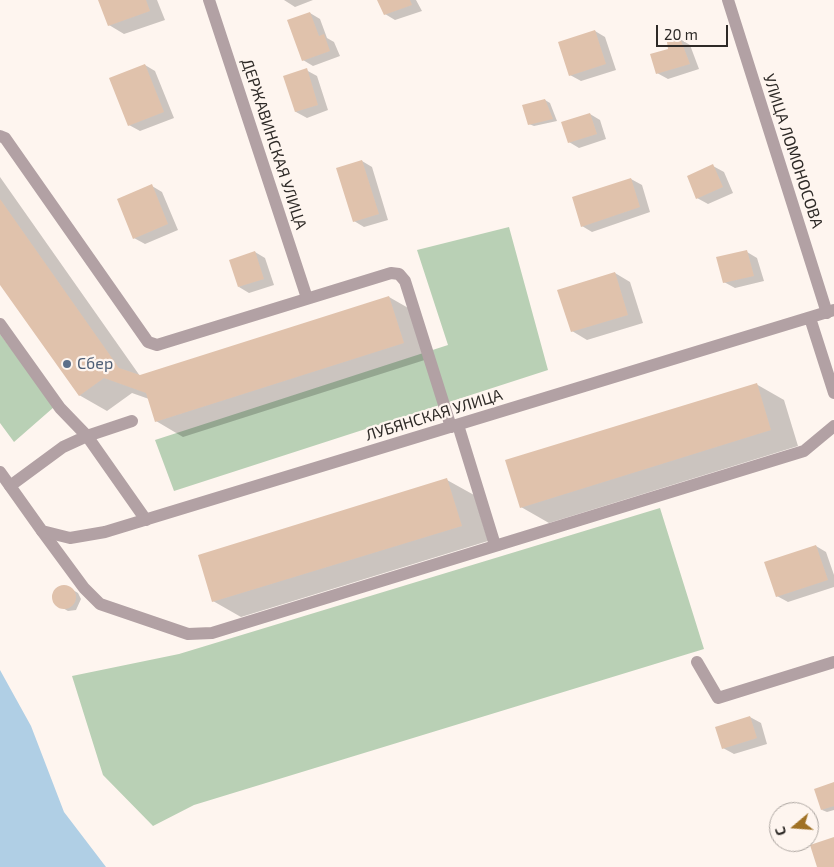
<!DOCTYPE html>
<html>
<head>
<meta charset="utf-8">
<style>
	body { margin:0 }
	#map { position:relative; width:834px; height:867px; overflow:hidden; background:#fef5ef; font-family:"Exo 2",sans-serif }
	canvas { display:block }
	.north { position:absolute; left:769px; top:802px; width:50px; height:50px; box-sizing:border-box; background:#fef5ef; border:1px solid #aba49f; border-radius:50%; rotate:252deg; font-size:14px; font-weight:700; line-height:20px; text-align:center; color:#2e2a27 }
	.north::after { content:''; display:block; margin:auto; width:18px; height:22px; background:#a07124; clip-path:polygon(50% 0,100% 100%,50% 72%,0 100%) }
	.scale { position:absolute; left:656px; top:25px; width:72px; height:22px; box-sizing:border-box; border:2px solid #2e2a27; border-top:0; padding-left:6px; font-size:15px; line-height:18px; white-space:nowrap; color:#2e2a27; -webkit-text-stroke:4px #fef5ef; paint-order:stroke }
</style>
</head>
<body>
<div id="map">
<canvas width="834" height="867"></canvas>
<div class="north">С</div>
<div class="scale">20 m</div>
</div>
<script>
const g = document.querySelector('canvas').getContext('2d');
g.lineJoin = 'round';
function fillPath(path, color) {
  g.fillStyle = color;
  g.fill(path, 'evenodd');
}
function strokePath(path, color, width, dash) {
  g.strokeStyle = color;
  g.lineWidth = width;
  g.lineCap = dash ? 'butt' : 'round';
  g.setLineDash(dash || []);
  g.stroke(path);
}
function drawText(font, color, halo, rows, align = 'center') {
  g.font = font + ' "Exo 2",sans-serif';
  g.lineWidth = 4.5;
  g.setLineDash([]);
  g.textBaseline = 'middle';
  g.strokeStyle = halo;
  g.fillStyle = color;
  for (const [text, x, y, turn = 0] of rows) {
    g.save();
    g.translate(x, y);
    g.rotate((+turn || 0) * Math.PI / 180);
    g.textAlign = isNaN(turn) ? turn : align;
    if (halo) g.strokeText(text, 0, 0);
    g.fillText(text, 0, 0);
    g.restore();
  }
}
fillPath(new Path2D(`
	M 509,227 L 548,370 L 174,491 L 155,440 L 448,345 L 417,250 Z
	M 0,334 L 54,407 L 14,442 L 0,423 Z
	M 660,508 L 704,649 L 194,805 L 153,826 L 103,775 L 72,676 L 179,654 Z`), '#b9d0b5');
fillPath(new Path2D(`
	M 0,670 L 31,726 L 64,812 L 106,867 L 0,867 Z`), '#b0cfe5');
fillPath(new Path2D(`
	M 100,0 L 157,0 L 165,20 L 124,34 L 109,25 Z
	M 284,0 L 313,0 L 295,7 Z
	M 378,0 L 416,0 L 422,11 L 395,20 L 385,14 Z
	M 310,13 L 320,19 L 327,38 L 334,42 L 340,56 L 313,66 L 303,60 Z
	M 595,31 L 605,37 L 616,70 L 581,81 L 570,75 Z
	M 680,39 L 690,45 L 699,69 L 668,79 L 657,73 L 669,50 Z
	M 145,65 L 155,71 L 174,118 L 140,131 L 129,125 Z
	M 306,70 L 317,76 L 328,110 L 307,118 L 296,112 L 285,77 Z
	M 545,100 L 550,103 L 557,121 L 534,126 L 529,124 Z
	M 590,114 L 600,120 L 606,139 L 579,148 L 569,142 Z
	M 362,161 L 372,167 L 388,220 L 364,227 L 354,221 Z
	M 713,166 L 724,172 L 733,193 L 708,204 L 697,198 Z
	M 0,177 L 140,376 L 389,297 L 417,313 L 431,358 L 183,437 L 156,421 L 149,399 L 132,393 L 107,411 L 79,395 L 0,283 Z
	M 631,179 L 642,185 L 650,212 L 592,232 L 582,226 Z
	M 152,186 L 162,192 L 178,230 L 145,244 L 134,238 Z
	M 255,252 L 265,258 L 274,285 L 249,293 L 239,287 Z
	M 747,252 L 757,258 L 764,281 L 735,288 L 724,282 Z
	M 615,273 L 630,282 L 643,323 L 587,340 L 572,331 Z
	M 756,384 L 784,400 L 798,446 L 549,523 L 521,507 Z
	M 447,480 L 474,495 L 488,541 L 241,617 L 213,601 Z
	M 816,546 L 826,552 L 834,575 L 834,587 L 788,602 L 777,596 Z
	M 66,586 L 78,593 L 81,599 L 76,610 L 68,611 L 54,603 L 53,596 L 58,587 Z
	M 750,717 L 761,723 L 767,744 L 734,754 L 723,748 Z
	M 834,783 L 834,810 L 827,812 L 822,810 Z`), '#0003');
fillPath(new Path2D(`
	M 98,0 L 146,0 L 150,11 L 108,26 Z
	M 377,0 L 410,0 L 412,5 L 384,15 Z
	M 310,12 L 319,36 L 324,34 L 330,51 L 302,61 L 287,20 Z
	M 595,30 L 606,64 L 569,76 L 558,42 Z
	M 680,38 L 690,64 L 656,74 L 650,54 L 668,49 L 667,42 Z
	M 145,64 L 164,112 L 128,126 L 109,78 Z
	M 307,68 L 318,105 L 295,112 L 283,76 Z
	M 545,99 L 553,119 L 528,125 L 522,105 Z
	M 590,113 L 597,134 L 568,143 L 561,122 Z
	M 362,160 L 379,214 L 353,222 L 336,168 Z
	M 713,164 L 723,187 L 696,199 L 687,176 Z
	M 631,178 L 640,207 L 581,227 L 572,197 Z
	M 152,184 L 168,224 L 133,239 L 117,199 Z
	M 0,199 L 119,368 L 140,375 L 389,296 L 404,343 L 155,422 L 146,393 L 104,378 L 79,396 L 0,285 Z
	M 747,250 L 754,276 L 723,283 L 716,257 Z
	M 255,251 L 264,279 L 238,287 L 229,260 Z
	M 615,272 L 628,315 L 571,332 L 557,290 Z
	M 757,383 L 771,430 L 520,508 L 505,460 Z
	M 447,478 L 462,526 L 212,602 L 198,555 Z
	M 816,545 L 828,580 L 776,597 L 764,562 Z
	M52 597a12 12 0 1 1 24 0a12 12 0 1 1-24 0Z
	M 750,716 L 757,738 L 722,749 L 715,727 Z
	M 834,782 L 834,806 L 821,810 L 814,789 Z
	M 834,837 L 834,867 L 817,867 L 810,845 Z`), '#e0c2ac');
strokePath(new Path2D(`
	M 0,136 L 5,138 L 148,342 L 157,345 L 391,273 L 399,274 L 405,281 L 451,427
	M 0,324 L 60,408 L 87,436 L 146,520
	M 458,425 L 495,545
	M 10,486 L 63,447 L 87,436 L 132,421
	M 42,531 L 84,588 L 100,604 L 188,634 L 212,633 L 804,451 L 834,426
	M 697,662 L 718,698 L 834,662`), '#b2a1a4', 12);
strokePath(new Path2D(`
	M 209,0 L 307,298
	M 728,0 L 827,313
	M 810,318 L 834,393
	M 0,472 L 42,531 L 70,538 L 105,532 L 834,310`), '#b2a1a4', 12);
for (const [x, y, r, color] of [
	[67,364,5,"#5c6f8a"]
]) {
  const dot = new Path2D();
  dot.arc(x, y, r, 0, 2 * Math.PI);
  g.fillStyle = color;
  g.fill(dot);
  strokePath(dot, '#fef5ef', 2);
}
drawText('16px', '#2e2a27', '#fef5ef', [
	["ДЕРЖАВИНСКАЯ УЛИЦА",274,144,72],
	["УЛИЦА ЛОМОНОСОВА",793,151,72],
	["ЛУБЯНСКАЯ УЛИЦА",434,415,-17]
]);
drawText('16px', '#4e5e75', '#fef5ef', [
	["Сбер",77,364]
], 'left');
</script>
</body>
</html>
